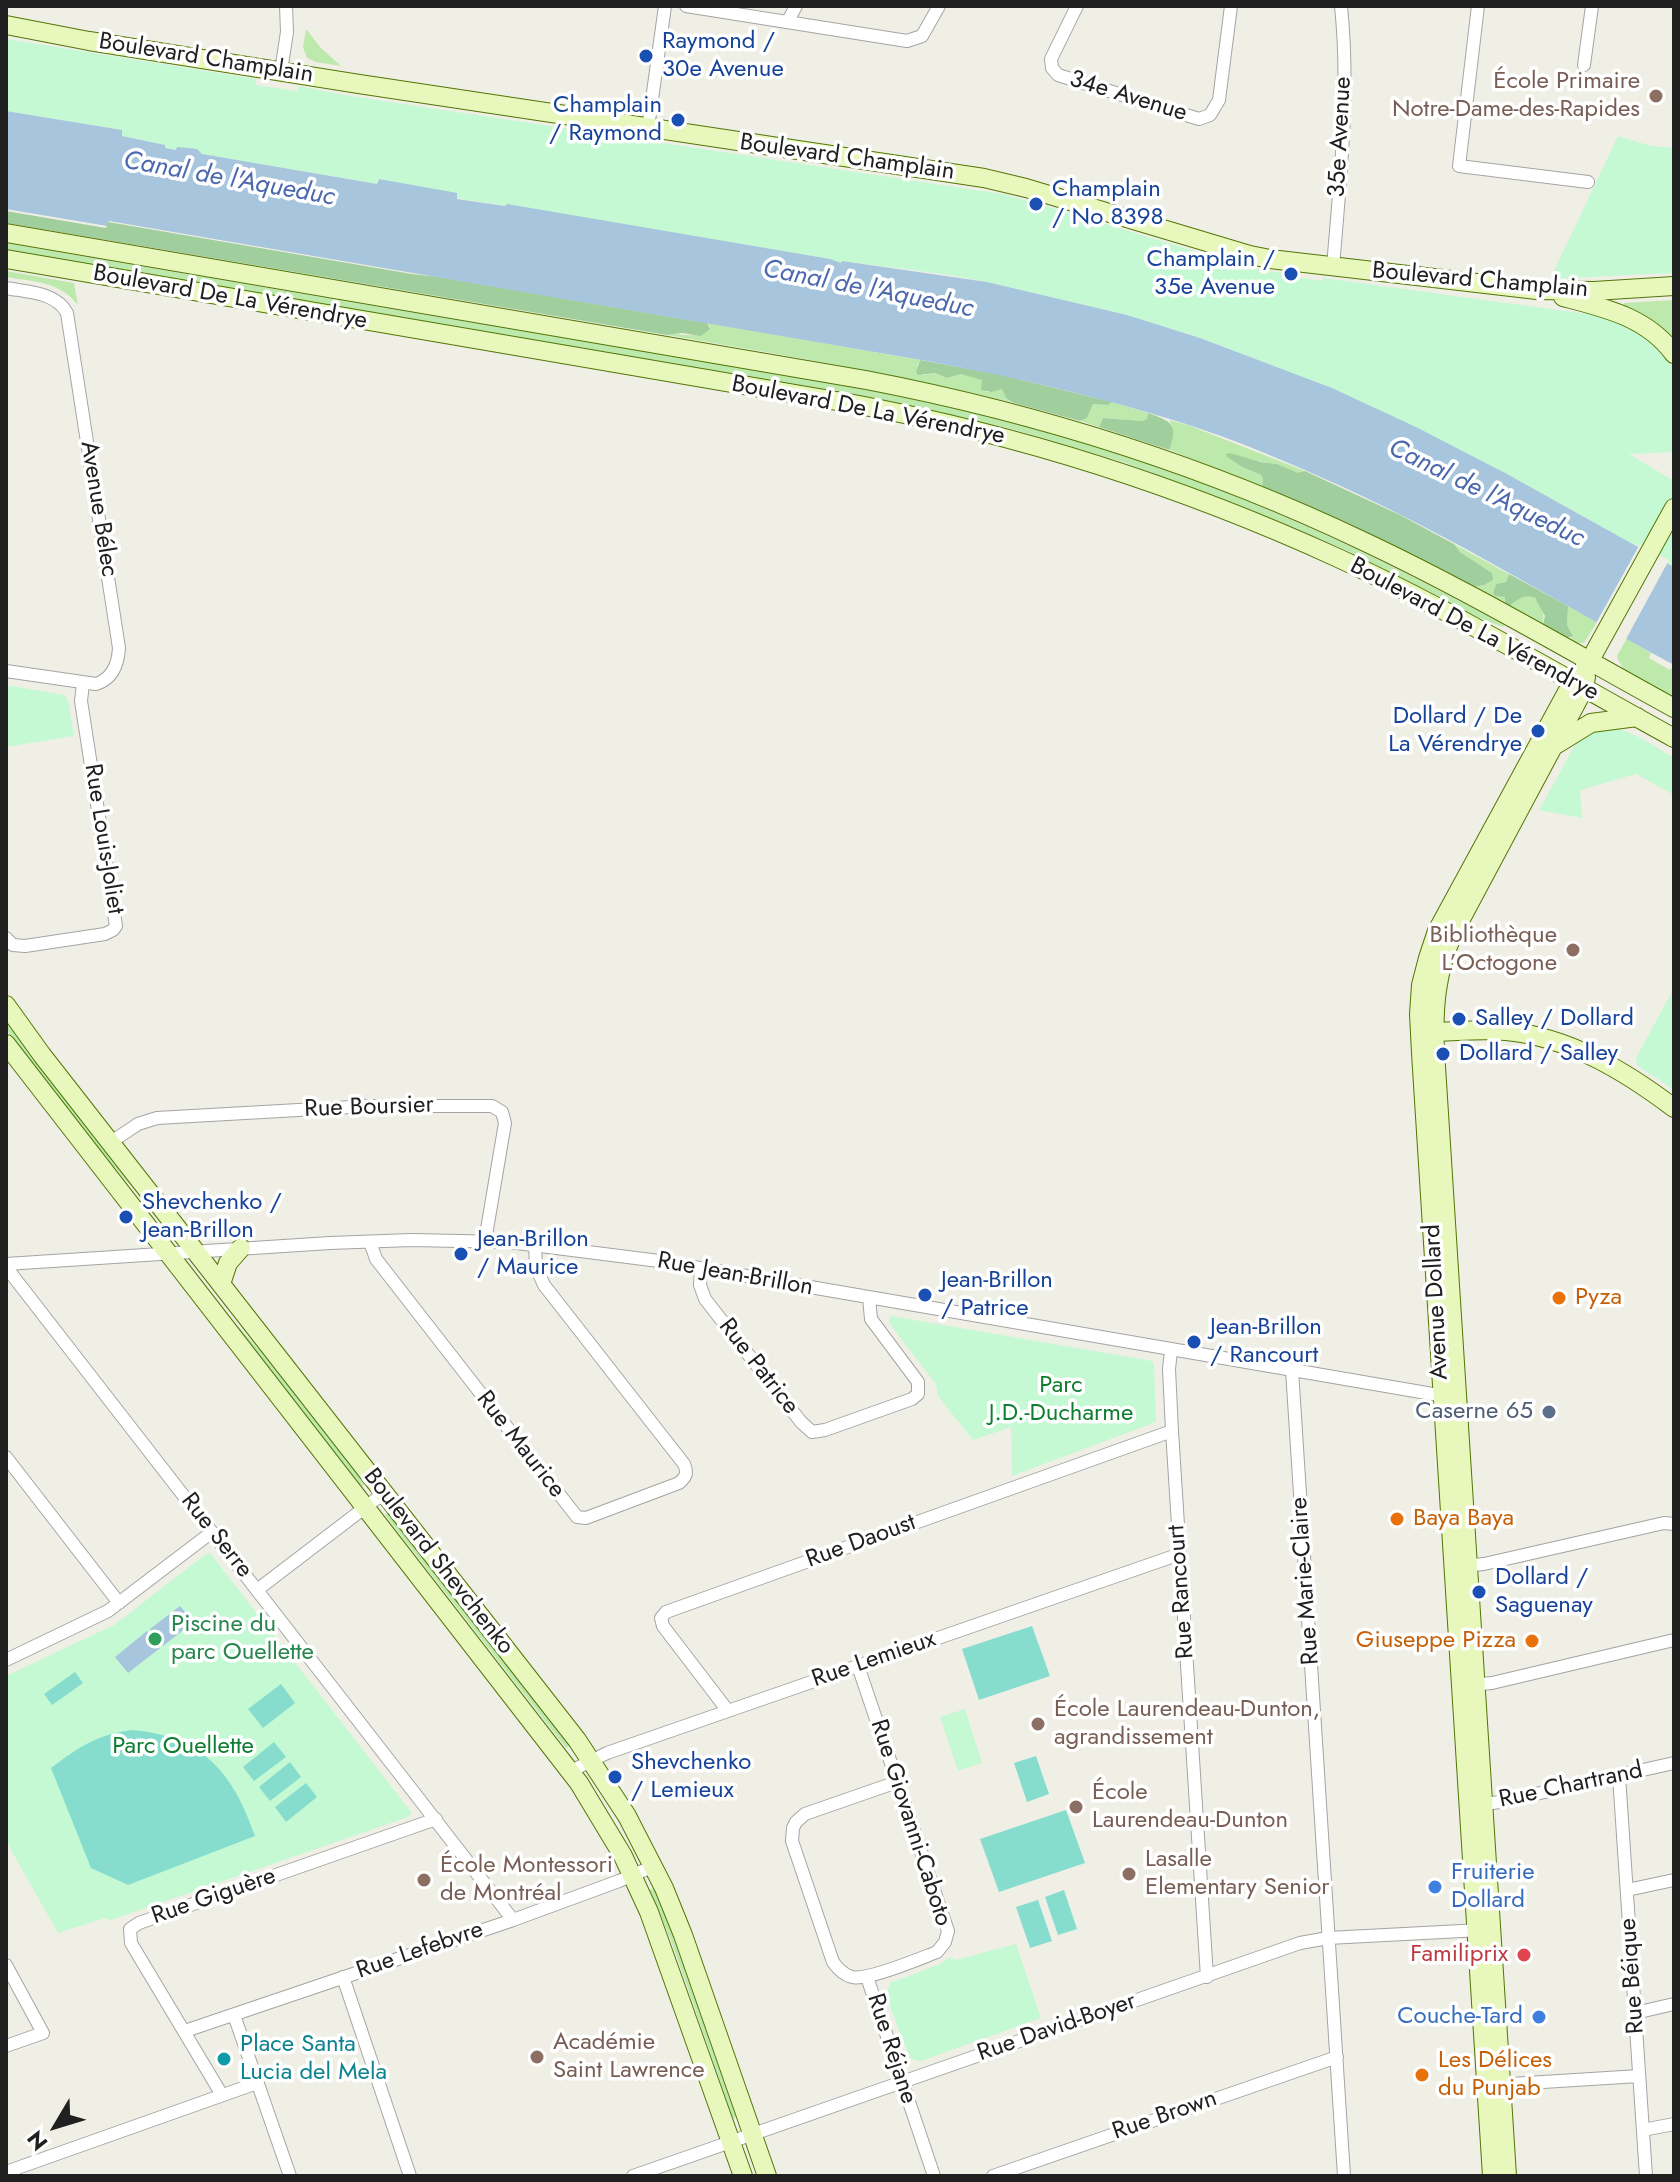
<!DOCTYPE html>
<html>
<head>
<meta charset="utf-8">
<style>
	body { margin:0 }
	#map { position:relative; width:1680px; height:2182px; overflow:hidden; background:#f0efe6; font-family:Jost,sans-serif }
	canvas { display:block }
	.frame { position:absolute; inset:0; border:8px solid #202020; pointer-events:none }
	.north { position:absolute; left:16px; top:2086px; width:80px; height:80px; -webkit-text-stroke:6px #fff; paint-order:stroke; rotate:232deg; font-size:22px; font-weight:700; line-height:32px; text-align:center; color:#202020 }
	.north::after { content:''; display:block; margin:auto; width:28px; height:36px; background:#202020; clip-path:polygon(50% 0,100% 100%,50% 72%,0 100%) }
</style>
</head>
<body>
<div id="map">
<canvas width="1680" height="2182"></canvas>
<div class="frame"></div>
<div class="north">N</div>
</div>
<script>
const g = document.querySelector('canvas').getContext('2d');
g.lineJoin = 'round';
function fillPath(path, color) {
  g.fillStyle = color;
  g.fill(path, 'evenodd');
}
function strokePath(path, color, width, dash) {
  g.strokeStyle = color;
  g.lineWidth = width;
  g.lineCap = dash ? 'butt' : 'round';
  g.setLineDash(dash || []);
  g.stroke(path);
}
function drawText(font, color, halo, rows, align = 'center') {
  g.font = font + ' Jost,sans-serif';
  g.lineWidth = 7;
  g.setLineDash([]);
  g.textBaseline = 'middle';
  g.strokeStyle = halo;
  g.fillStyle = color;
  for (const [text, x, y, turn = 0] of rows) {
    g.save();
    g.translate(x, y);
    g.rotate((+turn || 0) * Math.PI / 180);
    g.textAlign = isNaN(turn) ? turn : align;
    if (halo) g.strokeText(text, 0, 0);
    g.fillText(text, 0, 0);
    g.restore();
  }
}
fillPath(new Path2D(`
	M 306,29 L 321,48 L 341,66 L 316,62 L 307,58 L 303,47 Z
	M 6,243 C 188,274 371,306 553,336 C 735,366 920,392 1097,447 C 1239,491 1373,553 1504,625 L 1503,627 L 1467,613 L 1348,551 L 1241,506 L 1126,463 L 1012,429 L 858,395 L 6,250 Z
	M 6,271 L 74,283 L 78,305 C 59,281 35,282 6,277 Z
	M 1674,300 L 1674,341 L 1651,320 L 1623,306 L 1624,303 Z
	M 707,323 L 920,360 L 917,366 L 923,375 L 935,373 L 947,378 L 961,374 L 979,377 L 982,380 L 986,392 L 1003,389 L 1006,398 L 1014,403 C 899,374 783,355 667,335 C 682,332 701,341 710,327 Z
	M 1112,402 L 1148,413 L 1147,419 L 1142,421 L 1103,418 L 1099,427 L 1080,421 L 1087,418 L 1093,404 L 1108,405 Z
	M 1169,420 L 1188,425 L 1305,471 L 1298,474 L 1277,464 L 1227,457 L 1242,467 L 1261,475 L 1263,479 L 1262,486 L 1169,450 C 1171,440 1175,430 1169,420 Z
	M 1454,544 L 1509,574 L 1506,582 L 1496,584 L 1493,593 L 1505,597 L 1505,603 L 1474,587 L 1484,585 L 1492,573 L 1460,552 Z
	M 1528,595 C 1541,600 1545,612 1543,625 L 1509,606 L 1522,596 Z
	M 1568,606 L 1597,622 L 1584,643 L 1576,643 L 1567,638 L 1571,638 L 1572,633 L 1567,625 Z
	M 1627,638 L 1651,653 L 1649,658 L 1670,670 L 1674,665 L 1674,698 L 1625,671 L 1618,660 L 1617,656 Z
	M 6,1023 L 131,1182 L 129,1184 C 86,1134 45,1082 6,1029 Z
	M 234,1322 L 267,1358 L 365,1484 L 362,1487 L 233,1323 Z
	M 388,1513 L 570,1746 L 566,1748 L 385,1515 Z
	M 654,1888 L 671,1930 L 736,2117 L 733,2119 L 672,1943 L 650,1890 Z`), '#bee9ad');
fillPath(new Path2D(`
	M 6,211 L 106,228 L 108,222 L 412,274 L 438,277 L 707,323 L 710,329 L 701,336 L 682,333 L 667,335 L 6,223 Z
	M 920,360 L 997,374 L 1112,402 L 1108,405 L 1093,404 L 1087,418 L 1080,421 L 1014,403 L 1006,398 L 1002,389 L 992,392 L 981,390 L 982,380 L 961,374 L 947,378 L 935,373 L 918,375 L 916,372 Z
	M 1148,413 C 1171,421 1179,424 1169,450 L 1099,427 L 1103,418 L 1142,421 L 1147,419 Z
	M 1230,453 L 1260,462 L 1277,464 L 1298,473 L 1305,471 L 1400,515 L 1454,544 L 1460,552 L 1492,573 L 1493,580 L 1484,585 L 1474,587 L 1364,531 L 1262,486 L 1263,479 L 1261,475 L 1242,467 L 1227,457 L 1226,454 Z
	M 1509,574 L 1568,606 L 1567,625 L 1573,636 L 1567,638 L 1543,625 L 1545,616 L 1535,598 C 1524,593 1519,599 1509,606 L 1505,603 L 1505,597 L 1495,596 L 1493,593 L 1496,584 L 1506,582 Z`), '#a0ce9c');
fillPath(new Path2D(`
	M 6,39 L 256,79 L 256,85 L 297,91 L 299,86 L 344,95 L 1002,194 L 1032,202 L 1032,205 L 1044,208 L 1046,206 L 1237,264 L 1266,271 L 1286,273 L 1286,280 L 1292,281 L 1293,277 L 1322,281 L 1323,278 L 1595,315 L 1627,326 L 1652,342 L 1671,364 L 1674,370 L 1674,452 L 1629,454 L 1674,481 L 1674,567 L 1507,474 L 1429,434 L 1332,388 L 1200,338 L 1127,315 L 987,282 L 950,275 L 842,261 L 841,263 L 829,259 L 507,205 L 506,206 L 456,198 L 458,195 L 379,179 L 377,180 L 377,184 L 165,148 L 165,145 L 122,136 L 122,130 L 6,111 Z
	M 1618,136 L 1651,146 L 1674,148 L 1674,273 L 1550,279 Z
	M 6,685 L 65,695 L 68,700 L 74,736 L 6,747 Z
	M 1611,728 C 1633,730 1655,747 1674,758 L 1674,795 L 1636,774 L 1580,790 L 1582,818 L 1539,810 L 1576,743 L 1594,730 Z
	M 1674,988 L 1674,1090 L 1638,1066 L 1636,1061 L 1637,1056 Z
	M 891,1316 L 1152,1361 L 1154,1365 L 1156,1422 L 1012,1476 L 1011,1427 L 973,1440 L 938,1396 L 936,1384 L 889,1323 Z
	M 210,1553 L 412,1813 L 408,1817 L 111,1920 L 105,1918 L 58,1933 L 6,1841 L 6,1676 L 114,1625 L 206,1554 Z
	M 965,1709 L 982,1763 L 958,1771 L 940,1717 Z
	M 1016,1944 L 1041,2018 L 921,2061 L 914,2060 L 909,2057 L 886,1995 L 890,1983 L 940,1964 L 949,1957 L 955,1960 Z`), '#c4f9d4');
fillPath(new Path2D(`
	M 1032,1626 L 1050,1676 L 979,1700 L 962,1649 Z
	M 75,1672 L 83,1683 L 52,1705 L 44,1694 Z
	M 281,1684 L 295,1703 L 263,1728 L 248,1709 Z
	M 132,1730 C 202,1736 233,1772 255,1836 L 128,1885 L 91,1868 L 51,1768 C 79,1747 96,1735 132,1730 Z
	M 274,1742 L 286,1757 L 254,1781 L 243,1767 Z
	M 1036,1756 L 1049,1794 L 1027,1802 L 1014,1763 Z
	M 290,1762 L 301,1777 L 270,1801 L 259,1787 Z
	M 306,1783 L 317,1797 L 286,1822 L 275,1807 Z
	M 1066,1810 L 1085,1863 L 999,1892 L 980,1839 Z
	M 1064,1890 L 1077,1929 L 1058,1935 L 1045,1897 Z
	M 1038,1900 L 1052,1941 L 1030,1948 L 1016,1907 Z`), '#86ddce');
fillPath(new Path2D(`
	M 6,111 L 122,130 L 122,136 L 165,145 L 165,148 L 176,150 L 177,147 L 197,149 L 202,154 L 377,184 L 379,179 L 457,193 L 457,199 L 505,206 L 507,204 L 830,259 L 841,263 L 842,261 L 987,282 L 1127,315 L 1200,338 L 1332,388 L 1418,428 L 1507,474 L 1674,567 L 1674,665 C 1564,606 1457,539 1343,487 C 1292,464 1239,441 1186,424 C 1101,397 1014,377 927,361 L 109,221 L 107,226 L 6,209 Z
	M 180,1606 L 193,1622 L 163,1646 L 150,1629 Z
	M 147,1631 L 160,1648 L 128,1673 L 115,1657 Z`), '#a7c5dd');
fillPath(new Path2D(`
	M 1640,544 L 1669,560 L 1625,641 L 1595,625 Z`), '#f0efe6');
const street = new Path2D(`
	M 686,6 L 907,41 L 922,36 L 939,6
	M 1077,6 L 1051,59 L 1052,68 L 1058,75 L 1199,119 L 1210,115 L 1219,100 L 1231,6
	M 1478,6 L 1459,166 L 1588,182
	M 788,21 L 796,6
	M 1584,65 L 1592,6
	M 281,71 L 287,32 L 286,6
	M 648,128 L 665,6
	M 1333,267 C 1340,180 1350,93 1341,6
	M 6,288 C 27,292 56,292 67,313 L 119,648 C 118,665 112,679 96,684 L 6,671
	M 6,938 L 13,945 L 25,946 L 105,934 L 113,930 L 116,926 L 81,701 L 83,683
	M 111,1142 L 138,1124 L 157,1118 L 369,1106 L 492,1106 L 502,1112 L 505,1123 L 485,1241
	M 370,1242 L 376,1259 L 577,1517 L 586,1518 L 679,1483 C 686,1477 688,1473 684,1464 L 544,1285 L 536,1267 L 535,1245
	M 6,1264 L 330,1243 L 411,1240 L 509,1242 L 659,1261 L 1450,1397
	M 6,1267 L 513,1920
	M 701,1268 L 700,1285 L 705,1299 L 801,1422 L 812,1432 L 825,1430 L 912,1399 L 918,1394 L 918,1382 L 871,1319 L 869,1298
	M 1171,1351 L 1169,1369 L 1172,1431 L 1207,1977
	M 1292,1370 L 1344,2176
	M 6,1457 L 119,1603
	M 1462,1566 L 1484,1564 L 1664,1523 L 1674,1524
	M 257,1590 L 384,1493
	M 6,1660 L 108,1611 L 212,1532
	M 858,1666 L 948,1931 L 945,1942 L 937,1952 C 921,1958 867,1981 852,1977 C 844,1975 838,1969 833,1962 L 792,1841 L 793,1828 L 796,1822 L 805,1814 L 897,1782
	M 1470,1685 L 1492,1683 L 1674,1640
	M 728,1711 L 663,1626 L 661,1618 L 666,1612 L 1172,1431
	M 571,1771 L 607,1753 L 1180,1554
	M 1619,1776 L 1646,2176
	M 1476,1805 L 1500,1802 L 1674,1763
	M 1627,1890 L 1674,1880
	M 6,1965 L 43,2033 L 6,2046
	M 343,1977 L 410,2176
	M 867,1977 L 934,2176
	M 1635,2013 L 1674,2004
	M 234,2015 L 290,2176
	M 185,2031 L 513,1920 L 619,1881 L 654,1866
	M 1495,2085 L 1639,2076
	M 222,2095 L 131,1943 L 130,1929 L 139,1923 L 436,1819
	M 1643,2130 L 1674,2124
	M 6,2172 L 257,2083
	M 633,2176 L 1300,1943 L 1328,1938 L 1481,1930
	M 993,2176 L 1337,2057`);
const secondary = new Path2D(`
	M 6,25 L 89,41 L 359,84 L 984,178 L 1026,188 L 1250,255 L 1270,259 L 1537,290 L 1594,291 L 1674,286
	M 6,233 L 866,380 C 1038,413 1206,466 1365,542 C 1471,592 1572,652 1674,708
	M 6,259 L 854,404 C 1021,435 1183,487 1338,558 C 1453,611 1563,677 1674,738
	M 1563,297 C 1605,308 1647,317 1674,354
	M 1557,744 L 1591,723 L 1637,717
	M 6,1005 L 42,1055 L 577,1740 L 627,1816 L 664,1888 L 683,1935 L 767,2176
	M 1424,1033 C 1451,1031 1479,1029 1506,1031 C 1569,1037 1625,1071 1674,1108
	M 6,1044 L 579,1783 L 623,1856 L 649,1912 L 743,2176
	M 221,1284 L 228,1263 L 241,1248
	M 1492,2176 L 1421,1053 L 1419,1014 L 1421,985 L 1428,958 L 1437,931 L 1567,692 L 1589,662 L 1674,508
	M 1507,2176 L 1435,1051 C 1433,1008 1436,971 1454,932 L 1579,698 L 1584,688 L 1586,677`);
strokePath(street, '#a4a4a4', 14);
strokePath(secondary, '#527607', 20);
strokePath(street, '#fff', 12);
strokePath(secondary, '#e8f8bc', 18);
for (const [x, y, r, color] of [
	[646,56,8,"#1a4fb4"],
	[1656,96,8,"#8d6e63"],
	[678,120,8,"#1a4fb4"],
	[1036,204,8,"#1a4fb4"],
	[1291,274,8,"#1a4fb4"],
	[1538,731,8,"#1a4fb4"],
	[1573,950,8,"#8d6e63"],
	[1459,1019,8,"#1a4fb4"],
	[1443,1054,8,"#1a4fb4"],
	[126,1217,8,"#1a4fb4"],
	[461,1254,8,"#1a4fb4"],
	[925,1295,8,"#1a4fb4"],
	[1559,1298,8,"#e8710a"],
	[1194,1342,8,"#1a4fb4"],
	[1549,1412,8,"#5c6f8a"],
	[1397,1519,8,"#e8710a"],
	[1479,1592,8,"#1a4fb4"],
	[155,1639,8,"#2e9e5b"],
	[1532,1641,8,"#e8710a"],
	[1038,1724,8,"#8d6e63"],
	[615,1777,8,"#1a4fb4"],
	[1076,1807,8,"#8d6e63"],
	[1129,1874,8,"#8d6e63"],
	[424,1880,8,"#8d6e63"],
	[1435,1887,8,"#3f7fe0"],
	[1524,1955,8,"#e0444e"],
	[1539,2017,8,"#3f7fe0"],
	[537,2057,8,"#8d6e63"],
	[224,2059,8,"#0f9aa8"],
	[1422,2075,8,"#e8710a"]
]) {
  const dot = new Path2D();
  dot.arc(x, y, r, 0, 2 * Math.PI);
  g.fillStyle = color;
  g.fill(dot);
  strokePath(dot, '#fff', 3);
}
drawText('24px', '#164399', '#fff', [
	["Raymond /",662,42],
	["30e Avenue",662,70],
	["Champlain",662,106,"right"],
	["/ Raymond",662,134,"right"],
	["Champlain",1052,190],
	["/ No 8398",1052,218],
	["Champlain /",1275,260,"right"],
	["35e Avenue",1275,288,"right"],
	["Dollard / De",1522,717,"right"],
	["La Vérendrye",1522,745,"right"],
	["Salley / Dollard",1475,1019],
	["Dollard / Salley",1459,1054],
	["Shevchenko /",142,1203],
	["Jean-Brillon",142,1231],
	["Jean-Brillon",477,1240],
	["/ Maurice",477,1268],
	["Jean-Brillon",941,1281],
	["/ Patrice",941,1309],
	["Jean-Brillon",1210,1328],
	["/ Rancourt",1210,1356],
	["Dollard /",1495,1578],
	["Saguenay",1495,1606],
	["Shevchenko",631,1763],
	["/ Lemieux",631,1791]
], 'left');
drawText('24px', '#202020', '#fff', [
	["Boulevard Champlain",206,59,9],
	["34e Avenue",1128,97,17],
	["35e Avenue",1341,137,-87],
	["Boulevard Champlain",847,158,8],
	["Boulevard Champlain",1480,281,5],
	["Boulevard De La Vérendrye",230,298,10],
	["Boulevard De La Vérendrye",868,411,11],
	["Avenue Bélec",98,509,81],
	["Boulevard De La Vérendrye",1474,630,28],
	["Rue Louis-Joliet",103,839,81],
	["Rue Boursier",369,1108,-2],
	["Rue Jean-Brillon",735,1275,10],
	["Avenue Dollard",1437,1302,-93],
	["Rue Patrice",758,1367,52],
	["Rue Maurice",520,1445,52],
	["Rue Serre",216,1536,52],
	["Rue Daoust",861,1542,-20],
	["Boulevard Shevchenko",438,1562,52],
	["Rue Marie-Claire",1306,1581,-94],
	["Rue Rancourt",1182,1592,-94],
	["Rue Lemieux",874,1660,-19],
	["Rue Chartrand",1571,1786,-12],
	["Rue Giovanni-Caboto",910,1823,72],
	["Rue Giguère",214,1897,-19],
	["Rue Lefebvre",420,1951,-19],
	["Rue Béique",1633,1976,-94],
	["Rue David-Boyer",1057,2028,-19],
	["Rue Réjane",891,2049,72],
	["Rue Brown",1165,2116,-19]
]);
drawText('24px', '#785e54', '#fff', [
	["École Primaire",1640,82,"right"],
	["Notre-Dame-des-Rapides",1640,110,"right"],
	["Bibliothèque",1557,936,"right"],
	["L’Octogone",1557,964,"right"],
	["École Laurendeau-Dunton,",1054,1710],
	["agrandissement",1054,1738],
	["École",1092,1793],
	["Laurendeau-Dunton",1092,1821],
	["Lasalle",1145,1860],
	["Elementary Senior",1145,1888],
	["École Montessori",440,1866],
	["de Montréal",440,1894],
	["Académie",553,2043],
	["Saint Lawrence",553,2071]
], 'left');
drawText('24px', '#c56008', '#fff', [
	["Pyza",1575,1298],
	["Baya Baya",1413,1519],
	["Giuseppe Pizza",1516,1641,"right"],
	["Les Délices",1438,2061],
	["du Punjab",1438,2089]
], 'left');
drawText('24px', '#0e7d2f', '#fff', [
	["Parc",1061,1386],
	["J.D.-Ducharme",1061,1414],
	["Parc Ouellette",183,1747]
]);
drawText('24px', '#4e5e75', '#fff', [
	["Caserne 65",1533,1412]
], 'right');
drawText('24px', '#27864d', '#fff', [
	["Piscine du",171,1625],
	["parc Ouellette",171,1653]
], 'left');
drawText('24px', '#366cbe', '#fff', [
	["Fruiterie",1451,1873],
	["Dollard",1451,1901],
	["Couche-Tard",1523,2017,"right"]
], 'left');
drawText('24px', '#be3a42', '#fff', [
	["Familiprix",1508,1955]
], 'right');
drawText('24px', '#0d838f', '#fff', [
	["Place Santa",240,2045],
	["Lucia del Mela",240,2073]
], 'left');
drawText('italic 26px', '#4d69ae', '#fff', [
	["Canal de l'Aqueduc",229,180,10],
	["Canal de l'Aqueduc",868,290,11],
	["Canal de l'Aqueduc",1486,494,26]
]);
</script>
</body>
</html>
